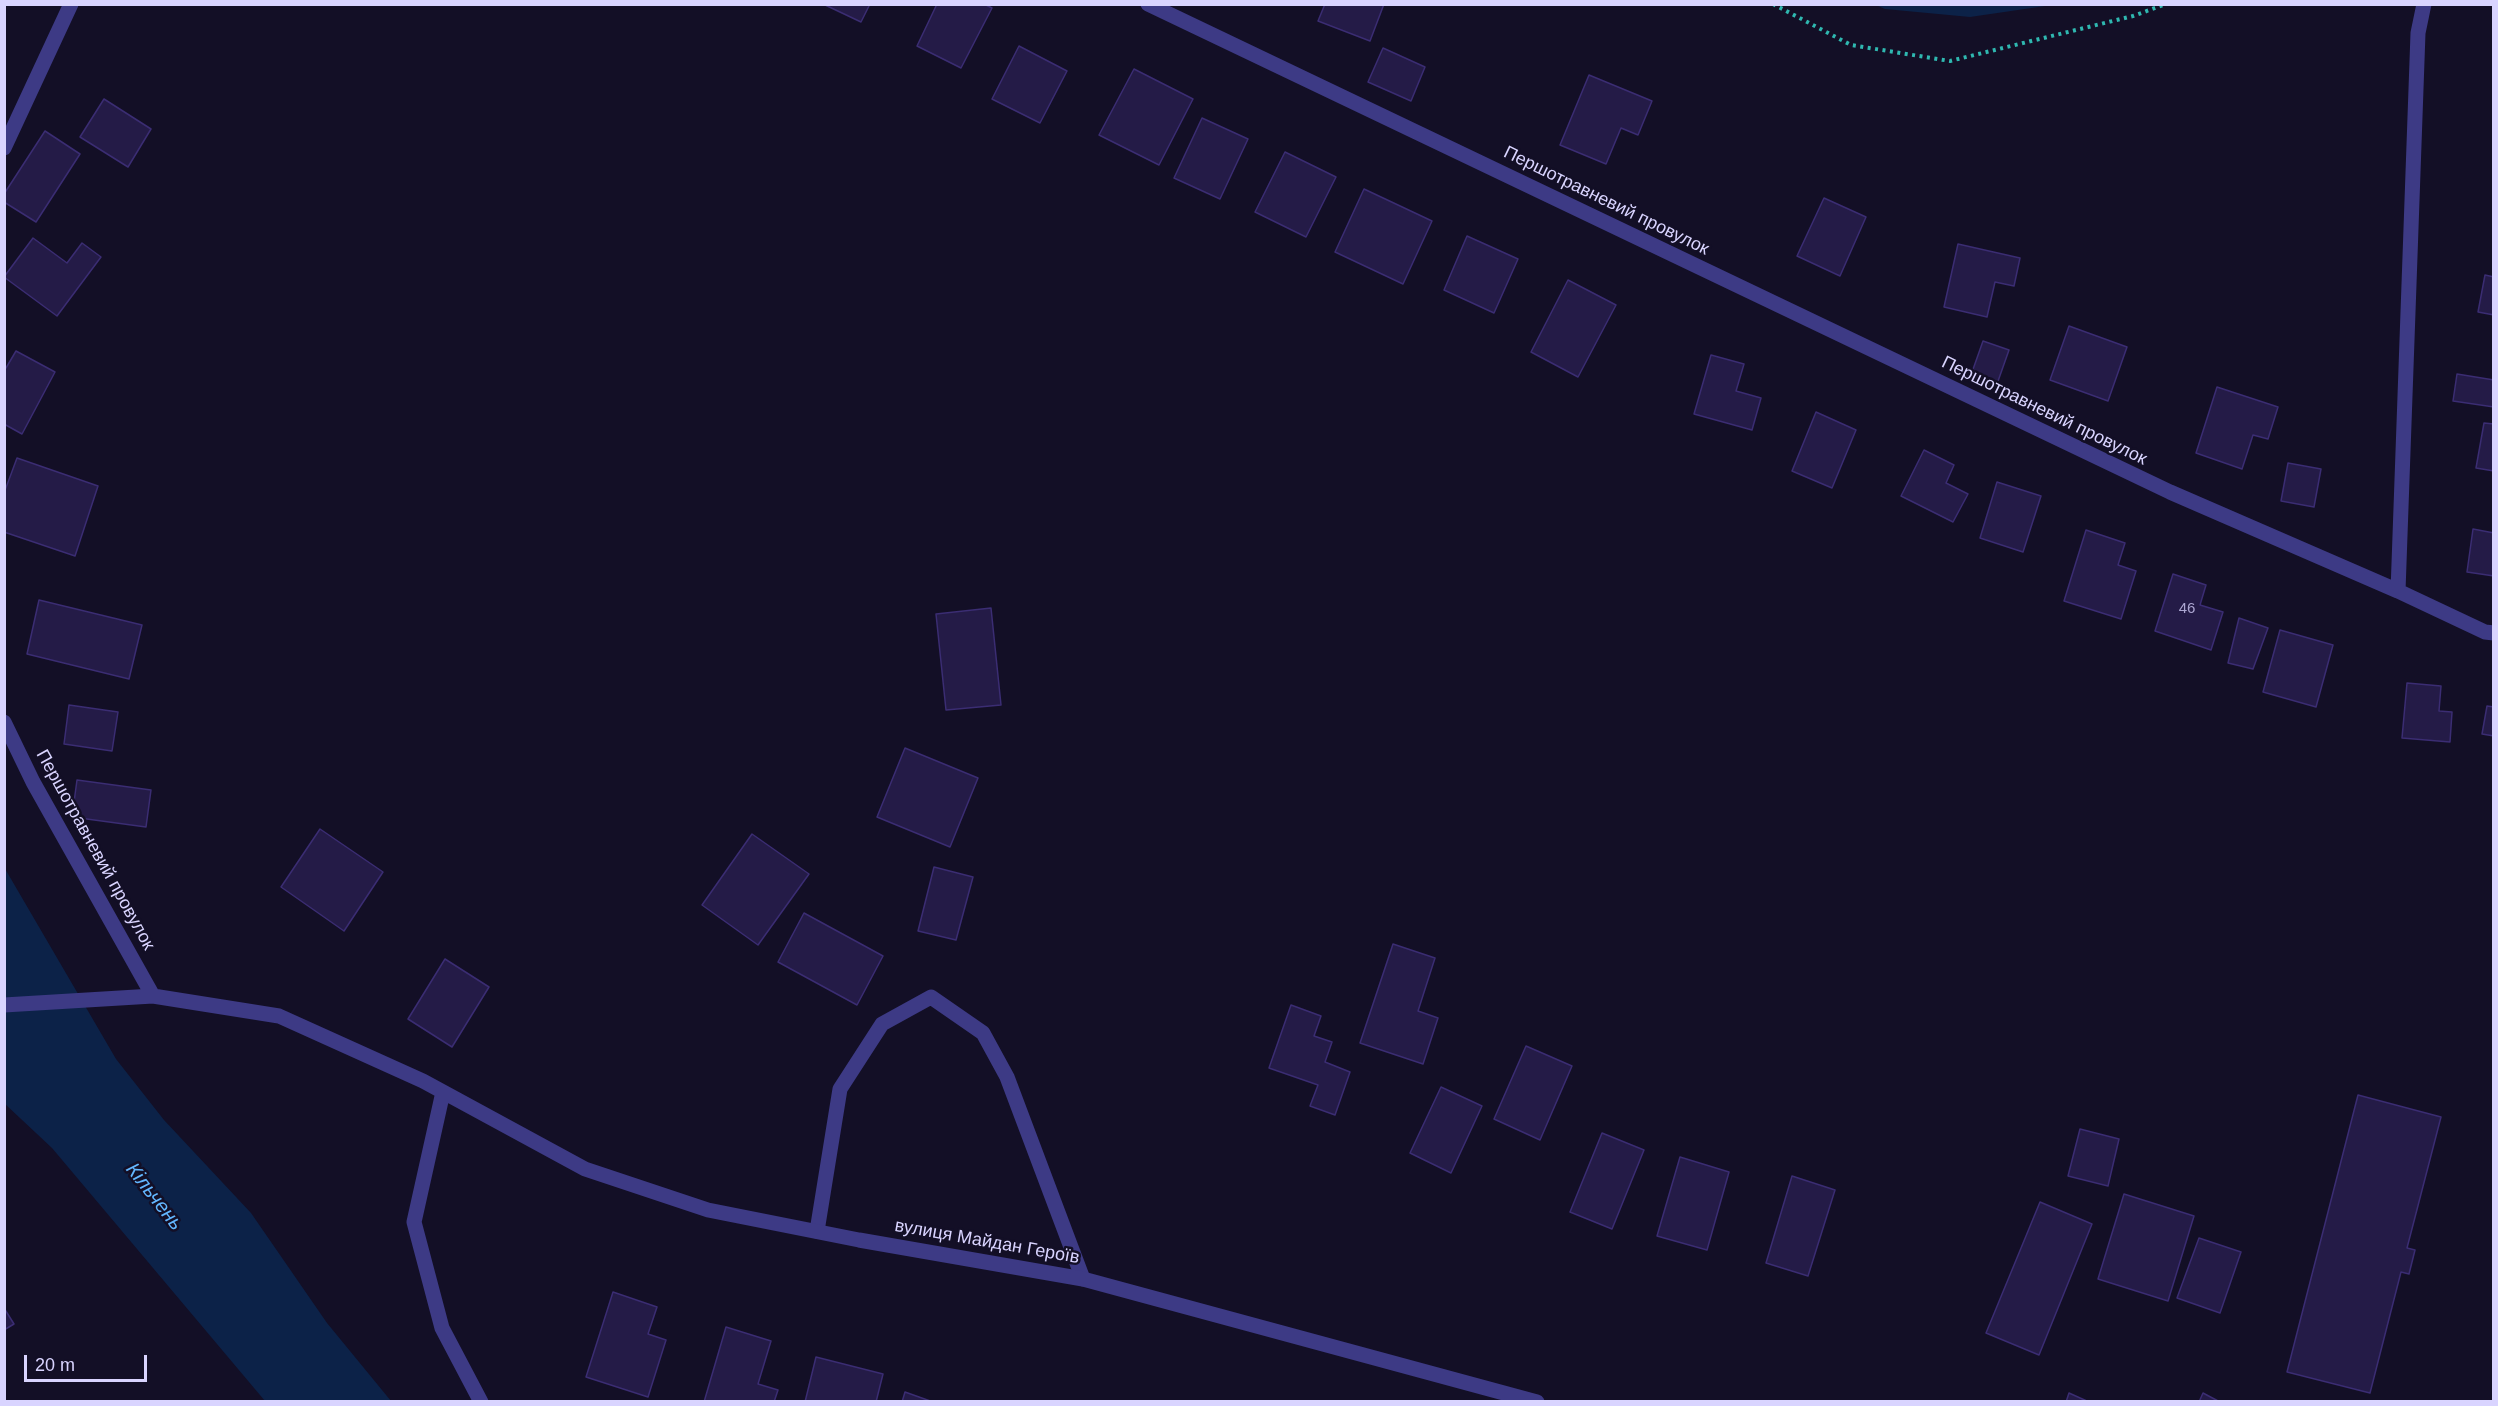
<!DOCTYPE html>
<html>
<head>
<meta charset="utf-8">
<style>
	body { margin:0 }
	#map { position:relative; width:2498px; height:1406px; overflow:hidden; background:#130f26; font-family:Arial,sans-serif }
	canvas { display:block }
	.frame { position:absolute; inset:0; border:6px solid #d9d4ff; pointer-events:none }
	.scale { position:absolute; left:24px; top:1355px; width:123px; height:27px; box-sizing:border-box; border:3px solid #d9d4ff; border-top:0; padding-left:8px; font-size:18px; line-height:21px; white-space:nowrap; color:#d9d4ff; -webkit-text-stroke:4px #130f26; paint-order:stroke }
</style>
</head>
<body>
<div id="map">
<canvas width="2498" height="1406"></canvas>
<div class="frame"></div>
<div class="scale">20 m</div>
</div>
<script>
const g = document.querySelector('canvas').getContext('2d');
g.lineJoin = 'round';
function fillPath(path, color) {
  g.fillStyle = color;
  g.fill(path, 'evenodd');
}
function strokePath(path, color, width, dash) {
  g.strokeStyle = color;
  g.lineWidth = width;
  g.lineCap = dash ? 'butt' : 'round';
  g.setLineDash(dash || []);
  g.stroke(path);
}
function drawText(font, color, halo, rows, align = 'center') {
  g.font = font + ' Arial,sans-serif';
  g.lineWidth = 5;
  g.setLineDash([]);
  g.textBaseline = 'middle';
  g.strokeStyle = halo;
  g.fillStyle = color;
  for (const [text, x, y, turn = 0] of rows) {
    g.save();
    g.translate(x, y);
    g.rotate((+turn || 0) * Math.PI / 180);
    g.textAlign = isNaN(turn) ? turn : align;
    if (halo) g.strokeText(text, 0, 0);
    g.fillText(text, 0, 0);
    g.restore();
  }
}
fillPath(new Path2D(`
	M 1876,5 L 1876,4 L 2052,5 L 1970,17 L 1885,9 Z
	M 4,867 L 116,1059 L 164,1120 L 251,1213 L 327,1323 L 391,1401 L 265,1401 L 52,1148 L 5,1104 Z`), '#0c2248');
const building = new Path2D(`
	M 823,4 L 870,4 L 861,22 Z
	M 937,4 L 984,4 L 992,8 L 961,68 L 917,46 Z
	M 1325,4 L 1384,4 L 1370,41 L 1318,21 Z
	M 1019,46 L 1067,71 L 1040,123 L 992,99 Z
	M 1383,48 L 1425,67 L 1411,101 L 1368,82 Z
	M 1134,69 L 1193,99 L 1159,165 L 1099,135 Z
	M 1589,75 L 1652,101 L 1638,135 L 1621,128 L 1606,164 L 1560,145 Z
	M 104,99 L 151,129 L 128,167 L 80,137 Z
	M 1202,118 L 1248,139 L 1220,199 L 1174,178 Z
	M 45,131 L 80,154 L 36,222 L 4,202 L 4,194 Z
	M 1285,152 L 1336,177 L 1306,237 L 1255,212 Z
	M 1364,189 L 1432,221 L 1403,284 L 1335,252 Z
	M 1824,198 L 1866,217 L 1840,276 L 1797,256 Z
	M 1467,236 L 1518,259 L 1494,313 L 1444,290 Z
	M 33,238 L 67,263 L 82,243 L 101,257 L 57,316 L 4,277 Z
	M 1958,244 L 2020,258 L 2014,286 L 1995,282 L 1987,317 L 1944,307 Z
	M 2485,275 L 2494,277 L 2494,315 L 2478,312 Z
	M 1568,280 L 1616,305 L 1578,377 L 1531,352 Z
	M 2069,326 L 2127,347 L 2108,401 L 2050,380 Z
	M 1983,341 L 2009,350 L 1997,384 L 1971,375 Z
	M 16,351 L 55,372 L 22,434 L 4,424 L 4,367 L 6,368 Z
	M 1711,355 L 1744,364 L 1736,391 L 1761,398 L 1752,430 L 1694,414 Z
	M 2457,374 L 2494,380 L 2494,407 L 2453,401 Z
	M 2217,387 L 2278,407 L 2268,439 L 2253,435 L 2242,469 L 2196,453 Z
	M 1816,412 L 1856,430 L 1832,488 L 1792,471 Z
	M 2484,423 L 2494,424 L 2494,471 L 2476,468 Z
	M 1924,450 L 1954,465 L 1946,483 L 1968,494 L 1953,522 L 1901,496 Z
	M 17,458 L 98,486 L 75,556 L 4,532 L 4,493 Z
	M 2288,463 L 2321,469 L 2314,507 L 2281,501 Z
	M 1997,482 L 2041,496 L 2023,552 L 1980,538 Z
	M 2473,529 L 2494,533 L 2494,576 L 2467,572 Z
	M 2086,530 L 2125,543 L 2118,565 L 2136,571 L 2121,619 L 2064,601 Z
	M 2173,574 L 2206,585 L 2200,605 L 2223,612 L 2211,650 L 2155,631 Z
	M 39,600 L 142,625 L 129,679 L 27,654 Z
	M 991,608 L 1001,705 L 946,710 L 936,614 Z
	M 2239,618 L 2268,628 L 2253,669 L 2228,663 Z
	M 2280,630 L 2333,645 L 2316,707 L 2263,692 Z
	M 2407,683 L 2441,686 L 2439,711 L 2452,712 L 2450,742 L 2402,738 Z
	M 69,705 L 118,712 L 112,751 L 64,744 Z
	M 2487,706 L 2494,707 L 2494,736 L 2482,734 Z
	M 905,748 L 978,778 L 950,847 L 877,817 Z
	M 77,780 L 151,790 L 146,827 L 72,817 Z
	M 320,829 L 383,872 L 344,931 L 281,887 Z
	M 752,834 L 809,874 L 758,945 L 702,905 Z
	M 934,867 L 973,877 L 956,940 L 918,931 Z
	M 804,913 L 883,956 L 857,1005 L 778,962 Z
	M 1393,944 L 1435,958 L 1418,1011 L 1438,1018 L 1423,1064 L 1360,1043 Z
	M 445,959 L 489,987 L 452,1047 L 408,1019 Z
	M 1291,1005 L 1321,1016 L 1314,1036 L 1332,1042 L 1325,1062 L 1350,1072 L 1335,1115 L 1310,1106 L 1318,1085 L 1269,1068 Z
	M 1526,1046 L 1572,1066 L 1540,1140 L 1494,1119 Z
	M 1441,1087 L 1482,1106 L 1451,1173 L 1410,1153 Z
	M 2358,1095 L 2441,1117 L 2407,1248 L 2415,1250 L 2409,1274 L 2401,1272 L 2370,1393 L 2287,1372 Z
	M 2080,1129 L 2119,1139 L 2108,1186 L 2068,1176 Z
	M 1602,1133 L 1644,1150 L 1612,1229 L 1570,1212 Z
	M 1680,1157 L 1729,1172 L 1707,1250 L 1657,1236 Z
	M 1792,1176 L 1835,1190 L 1808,1276 L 1766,1263 Z
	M 2124,1194 L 2194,1216 L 2168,1301 L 2098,1279 Z
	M 2040,1202 L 2092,1224 L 2039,1355 L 1986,1333 Z
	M 2199,1238 L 2241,1252 L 2220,1313 L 2177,1298 Z
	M 613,1292 L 657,1307 L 648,1334 L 666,1340 L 648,1397 L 586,1377 Z
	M 4,1308 L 14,1324 L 4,1330 Z
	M 726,1327 L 771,1341 L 758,1384 L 778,1390 L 774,1402 L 704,1402 Z
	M 816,1357 L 883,1374 L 876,1402 L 805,1402 Z
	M 905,1392 L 933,1402 L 902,1402 Z
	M 2069,1393 L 2089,1402 L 2066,1402 Z
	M 2203,1393 L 2220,1402 L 2199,1402 Z`);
fillPath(building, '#241b47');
strokePath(building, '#3b2d73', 1.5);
strokePath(new Path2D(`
	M 1773,4 L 1851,45 L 1950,61 L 2133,16 L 2166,4`), '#2fb8b0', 4, [3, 4.5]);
strokePath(new Path2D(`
	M 817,1231 L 840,1089 L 882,1024 L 931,997 L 983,1033 L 1007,1077 L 1083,1279`), '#3d3a85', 15);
strokePath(new Path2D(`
	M 1148,4 L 2170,492 L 2398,591 L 2485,632 L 2494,633
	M 4,148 L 71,4
	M 2398,591 L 2418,33 L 2424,4
	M 4,722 L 33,782 L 153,996
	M 4,1005 L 153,996 L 279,1016 L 423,1081 L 585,1169 L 708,1210 L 859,1240 L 1083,1279 L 1537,1402
	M 443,1092 L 414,1222 L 442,1328 L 481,1402`), '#3d3a85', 15);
drawText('15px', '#aca6d1', null, [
	["46",2187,609]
]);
drawText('18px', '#d9d4ff', '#130f26', [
	["Першотравневий провулок",1606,201,26],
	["Першотравневий провулок",2044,411,26],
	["Першотравневий провулок",95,850,61],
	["вулиця Майдан Героїв",987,1242,10]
]);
drawText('italic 20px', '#62b6ff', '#130f26', [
	["Кільчень",154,1197,52]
]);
</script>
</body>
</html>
